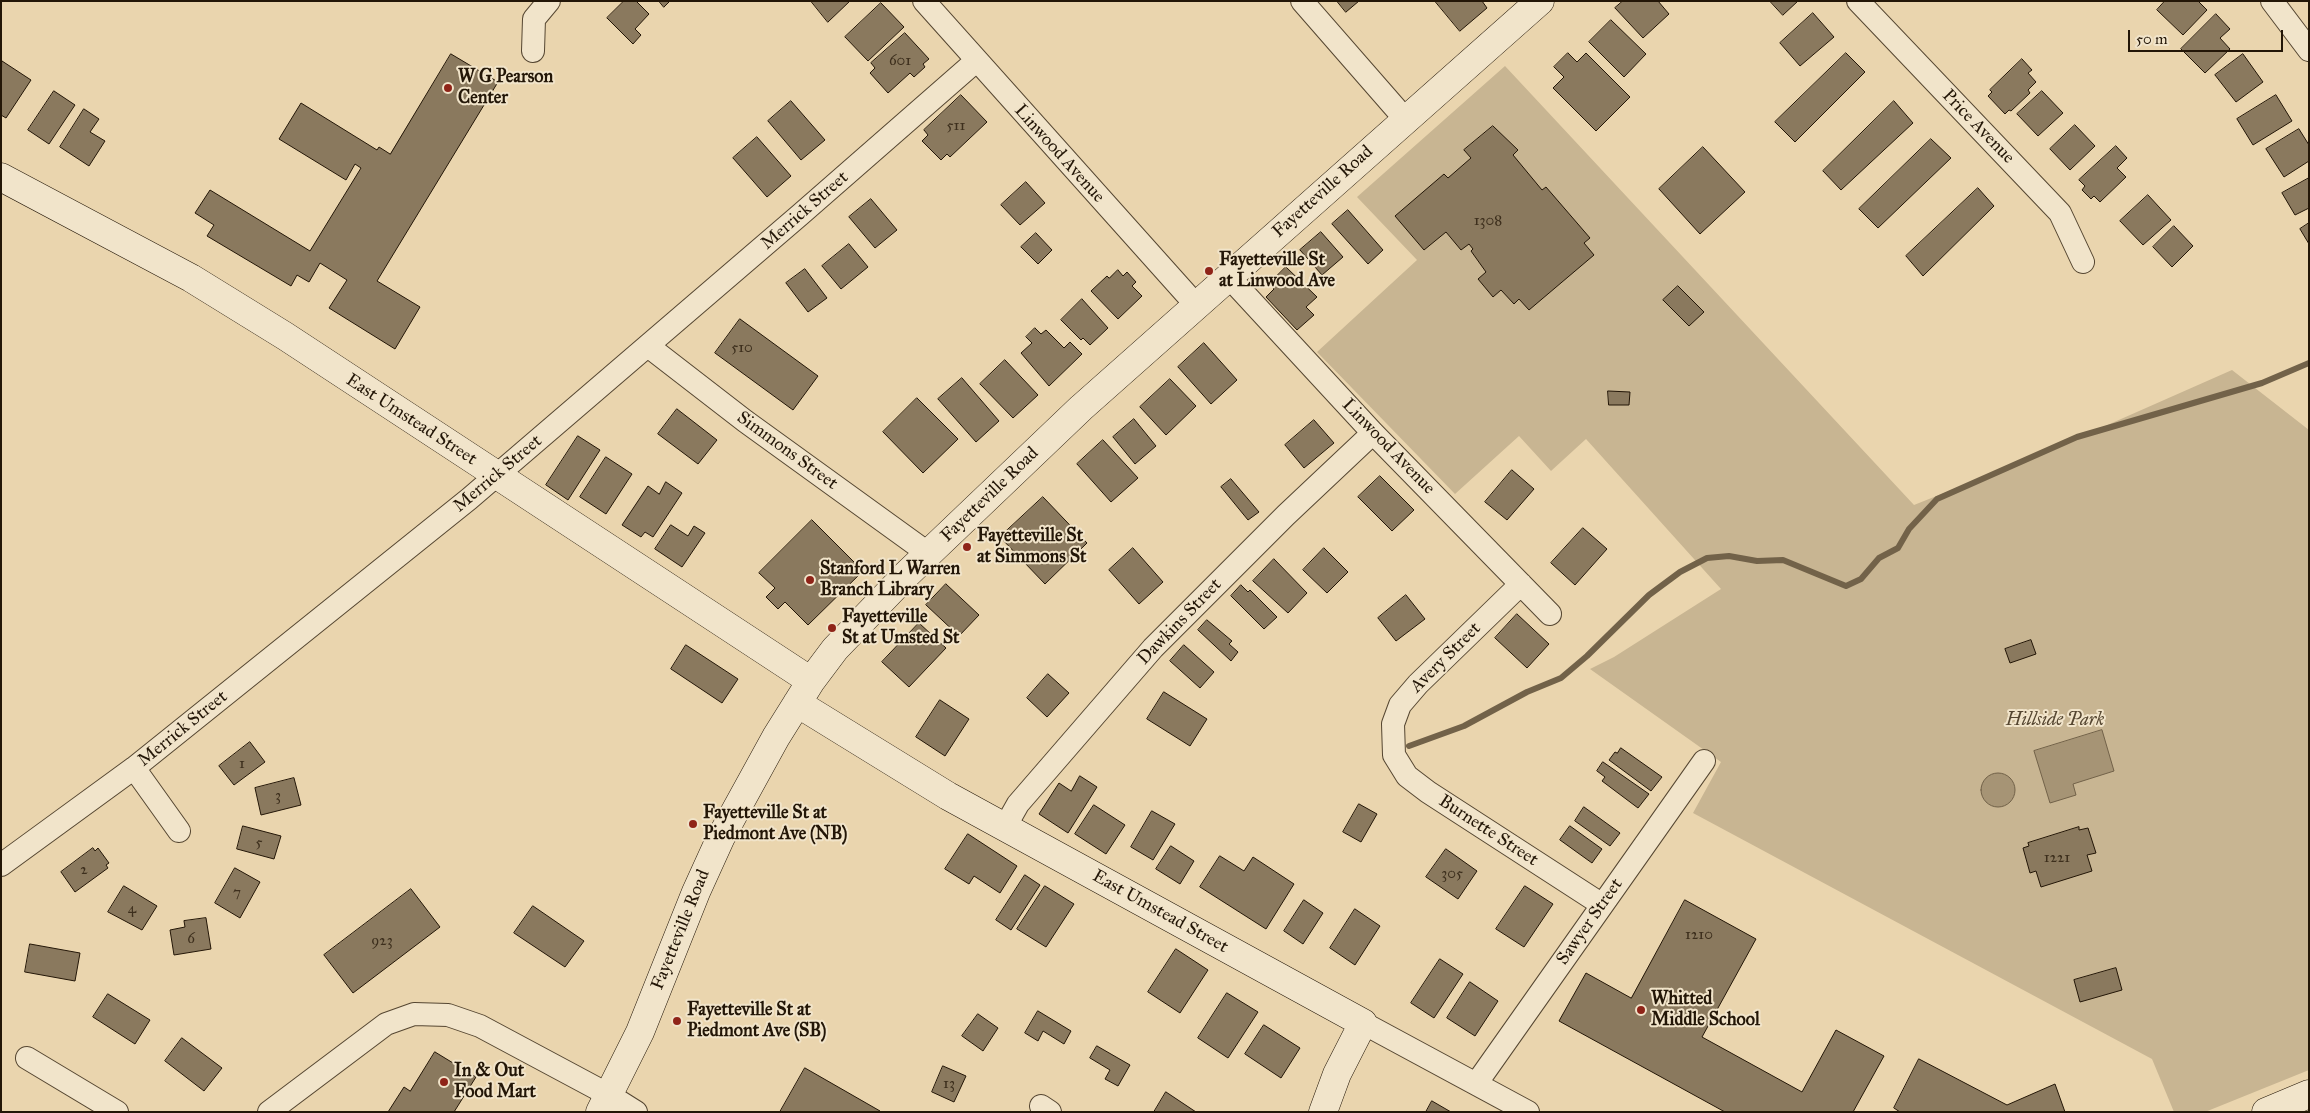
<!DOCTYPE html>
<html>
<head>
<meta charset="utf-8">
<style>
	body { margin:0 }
	#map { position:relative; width:2310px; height:1113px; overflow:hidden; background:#ead5ae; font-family:"IM FELL Great Primer",serif }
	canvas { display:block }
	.frame { position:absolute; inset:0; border:2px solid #231607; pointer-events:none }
	.scale { position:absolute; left:2128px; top:30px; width:155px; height:22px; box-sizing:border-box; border:2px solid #231607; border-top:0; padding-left:6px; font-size:15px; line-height:18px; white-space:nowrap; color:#231607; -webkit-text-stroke:4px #f1e4ca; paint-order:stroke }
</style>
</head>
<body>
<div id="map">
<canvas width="2310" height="1113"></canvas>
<div class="frame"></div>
<div class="scale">50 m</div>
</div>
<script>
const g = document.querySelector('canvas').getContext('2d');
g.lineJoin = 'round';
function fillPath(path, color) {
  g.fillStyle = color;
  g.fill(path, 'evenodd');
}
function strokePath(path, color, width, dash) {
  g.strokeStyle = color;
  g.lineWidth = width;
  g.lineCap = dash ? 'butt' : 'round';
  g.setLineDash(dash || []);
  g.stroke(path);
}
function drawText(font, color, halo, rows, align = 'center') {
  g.font = font + ' "IM FELL Great Primer",serif';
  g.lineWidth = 4;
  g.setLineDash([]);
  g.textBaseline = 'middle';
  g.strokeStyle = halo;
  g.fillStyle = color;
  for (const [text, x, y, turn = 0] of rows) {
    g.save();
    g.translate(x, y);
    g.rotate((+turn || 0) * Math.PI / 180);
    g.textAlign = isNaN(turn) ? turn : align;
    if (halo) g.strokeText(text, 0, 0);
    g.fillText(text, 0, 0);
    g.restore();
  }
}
fillPath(new Path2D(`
	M 1505,66 L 1914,505 L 2044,453 L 2232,370 L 2309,430 L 2309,1070 L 2205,1112 L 2174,1112 L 2152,1059 L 1693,813 L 1721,762 L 1590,669 L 1614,657 L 1721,589 L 1586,439 L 1551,471 L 1519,436 L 1455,494 L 1317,352 L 1417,260 L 1357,197 Z`), '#c8b592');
const water = new Path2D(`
	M 2102,730 L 2114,771 L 2073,784 L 2076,795 L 2050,803 L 2034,751 Z
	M1981 790a17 17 0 1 1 34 0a17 17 0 1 1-34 0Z`);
fillPath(water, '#a69475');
strokePath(water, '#726249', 1);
strokePath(new Path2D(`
	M 1409,746 L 1464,726 L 1527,692 L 1561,678 L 1587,656 L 1649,595 L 1680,572 L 1707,558 L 1729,556 L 1757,561 L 1783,560 L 1846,586 L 1861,579 L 1879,558 L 1898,548 L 1909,529 L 1937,499 L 2077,437 L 2262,383 L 2309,363`), '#726249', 6);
const building = new Path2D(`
	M 624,1 L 636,1 L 649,14 L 635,29 L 641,35 L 633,44 L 607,18 Z
	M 659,1 L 670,1 L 664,7 Z
	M 811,1 L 850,1 L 828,22 Z
	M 1337,1 L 1359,1 L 1346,12 Z
	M 1435,1 L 1482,1 L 1487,8 L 1460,31 Z
	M 1623,1 L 1658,1 L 1669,14 L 1643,38 L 1615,8 Z
	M 1770,1 L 1798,1 L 1783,15 Z
	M 2165,1 L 2198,1 L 2207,10 L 2183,35 L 2157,10 Z
	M 881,3 L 904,27 L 868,61 L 845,37 Z
	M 1813,13 L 1834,37 L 1800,66 L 1780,43 Z
	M 2216,14 L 2230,29 L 2220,38 L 2230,49 L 2205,73 L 2181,49 Z
	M 1611,20 L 1646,54 L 1624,77 L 1589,42 Z
	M 905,33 L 929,59 L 923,64 L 925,67 L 914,77 L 910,73 L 888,93 L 870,73 L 875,68 L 871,63 Z
	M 1568,53 L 1577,62 L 1586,53 L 1630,97 L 1596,131 L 1553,88 L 1564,77 L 1554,67 Z
	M 1846,53 L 1865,72 L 1795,142 L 1775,122 Z
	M 451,54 L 498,82 L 377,281 L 420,307 L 395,349 L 329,308 L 347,280 L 320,263 L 309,282 L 297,275 L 291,286 L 207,236 L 214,225 L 195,213 L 210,190 L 310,251 L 361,168 L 355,164 L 346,180 L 279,139 L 301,103 L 377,150 L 379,147 L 390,154 Z
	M 2243,54 L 2263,82 L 2236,102 L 2215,75 Z
	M 2022,59 L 2032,70 L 2028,73 L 2036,82 L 2028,90 L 2030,93 L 2011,111 L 2009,110 L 2005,114 L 1988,96 L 1992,92 L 1990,90 Z
	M 2,61 L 31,80 L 6,118 L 1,115 Z
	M 54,91 L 75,105 L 49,144 L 28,130 Z
	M 2042,91 L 2063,113 L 2038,136 L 2017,114 Z
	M 961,95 L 987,122 L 950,157 L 947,154 L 941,160 L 922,141 L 928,135 L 924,130 Z
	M 2276,95 L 2292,121 L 2253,145 L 2237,119 Z
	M 791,101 L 825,140 L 801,160 L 768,121 Z
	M 1894,101 L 1913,123 L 1841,190 L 1823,171 Z
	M 84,109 L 99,119 L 90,132 L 105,141 L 89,166 L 60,147 Z
	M 2075,125 L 2095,146 L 2070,170 L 2050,149 Z
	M 1493,126 L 1518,150 L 1513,155 L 1542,190 L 1546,187 L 1590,238 L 1584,243 L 1594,255 L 1529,310 L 1519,299 L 1514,304 L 1501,290 L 1493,297 L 1478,279 L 1486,272 L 1471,251 L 1473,249 L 1469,244 L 1461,250 L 1446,232 L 1424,250 L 1395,216 L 1444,174 L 1448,178 L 1471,158 L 1464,150 Z
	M 2299,129 L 2309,145 L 2309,161 L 2284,177 L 2266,149 Z
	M 757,137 L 791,176 L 767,197 L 733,158 Z
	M 1931,139 L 1951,158 L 1878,228 L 1859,209 Z
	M 2116,146 L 2127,158 L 2117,168 L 2126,177 L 2100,202 L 2094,196 L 2091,199 L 2082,190 L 2085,186 L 2079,180 Z
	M 1703,147 L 1745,192 L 1700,234 L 1659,189 Z
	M 2309,178 L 2309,208 L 2295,215 L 2282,193 Z
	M 1026,182 L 1045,203 L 1020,225 L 1001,205 Z
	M 1978,188 L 1994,206 L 1923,276 L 1906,256 Z
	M 2148,195 L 2171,220 L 2143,245 L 2120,221 Z
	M 871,199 L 897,230 L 875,248 L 849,217 Z
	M 1348,210 L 1383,250 L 1368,264 L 1332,224 Z
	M 2309,223 L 2309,244 L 2300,229 Z
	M 2174,226 L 2193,246 L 2172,267 L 2153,247 Z
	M 1321,232 L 1343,257 L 1322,275 L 1300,250 Z
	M 1036,233 L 1052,250 L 1038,264 L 1021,247 Z
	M 849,244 L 868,267 L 841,289 L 822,266 Z
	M 1286,267 L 1317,297 L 1306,307 L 1314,315 L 1297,330 L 1266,297 L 1274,289 L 1269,284 Z
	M 805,269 L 827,298 L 808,312 L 786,283 Z
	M 1118,270 L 1123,276 L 1127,272 L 1136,282 L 1132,286 L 1142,296 L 1118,319 L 1091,291 L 1107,276 L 1109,278 Z
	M 1678,286 L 1704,312 L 1689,326 L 1663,300 Z
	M 1082,299 L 1108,328 L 1090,345 L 1083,338 L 1081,340 L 1061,320 Z
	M 740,319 L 818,376 L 793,410 L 715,353 Z
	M 1035,328 L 1041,334 L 1046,330 L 1064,348 L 1070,342 L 1082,354 L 1049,386 L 1021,353 L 1032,343 L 1026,337 Z
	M 1204,343 L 1237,380 L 1211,404 L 1178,367 Z
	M 1005,360 L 1038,395 L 1013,418 L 980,384 Z
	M 962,378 L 999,421 L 976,442 L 938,399 Z
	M 1170,379 L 1196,406 L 1166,435 L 1140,407 Z
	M 1608,391 L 1630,392 L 1629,405 L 1609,405 Z
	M 917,398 L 958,439 L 923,473 L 883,432 Z
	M 677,409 L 717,440 L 698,464 L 658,434 Z
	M 1134,419 L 1156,446 L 1135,464 L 1113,437 Z
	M 1314,420 L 1334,443 L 1304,468 L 1285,445 Z
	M 578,436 L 600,450 L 568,500 L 546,485 Z
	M 1103,440 L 1138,478 L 1111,502 L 1077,464 Z
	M 606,457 L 632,474 L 606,514 L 580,497 Z
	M 1512,470 L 1534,489 L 1507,520 L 1485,502 Z
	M 1380,476 L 1414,510 L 1392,531 L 1358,497 Z
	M 1231,479 L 1259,512 L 1248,520 L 1221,487 Z
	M 666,482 L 682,493 L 653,537 L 645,532 L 641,537 L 622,525 L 648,486 L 659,494 Z
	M 1043,497 L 1087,543 L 1045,584 L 1000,537 Z
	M 812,520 L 863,571 L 808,625 L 785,602 L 778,609 L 766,597 L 775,588 L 759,573 Z
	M 671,525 L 688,536 L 694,526 L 705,533 L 682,567 L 655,549 Z
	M 1583,528 L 1607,549 L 1575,585 L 1551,563 Z
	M 1133,548 L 1163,582 L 1139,604 L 1109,570 Z
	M 1324,548 L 1348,572 L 1327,593 L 1303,570 Z
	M 1274,559 L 1307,593 L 1288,613 L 1253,581 Z
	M 946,584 L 979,615 L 959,636 L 926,605 Z
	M 1241,585 L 1248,592 L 1250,590 L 1277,617 L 1264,629 L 1231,596 Z
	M 1406,595 L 1425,619 L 1396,641 L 1378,618 Z
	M 1517,614 L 1549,644 L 1527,668 L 1495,638 Z
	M 1207,620 L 1232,641 L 1229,644 L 1238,652 L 1231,661 L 1198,630 Z
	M 919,623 L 946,648 L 909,687 L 882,662 Z
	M 2031,640 L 2036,654 L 2010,663 L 2005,649 Z
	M 686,645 L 738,679 L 722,703 L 671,669 Z
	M 1184,645 L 1214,672 L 1200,688 L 1170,661 Z
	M 1048,674 L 1069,693 L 1047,717 L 1027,698 Z
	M 1164,692 L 1207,719 L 1190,746 L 1147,719 Z
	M 940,700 L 969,719 L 945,756 L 916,737 Z
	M 250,742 L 265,762 L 234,785 L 219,766 Z
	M 1621,748 L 1662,777 L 1651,791 L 1609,760 L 1615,752 L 1617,753 Z
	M 1603,762 L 1649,794 L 1638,808 L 1602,781 L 1605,777 L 1597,771 Z
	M 1080,776 L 1097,787 L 1068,833 L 1039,814 L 1059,783 L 1071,791 Z
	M 294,778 L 301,805 L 261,815 L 255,788 Z
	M 1359,804 L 1377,814 L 1361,842 L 1343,832 Z
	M 1094,805 L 1125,825 L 1106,854 L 1075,834 Z
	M 1584,807 L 1620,833 L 1610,846 L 1575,821 Z
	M 1152,811 L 1175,824 L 1153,860 L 1131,847 Z
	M 243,826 L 281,836 L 274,859 L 237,849 Z
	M 1570,826 L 1602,849 L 1592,863 L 1560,840 Z
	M 2079,827 L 2079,830 L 2088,828 L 2096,853 L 2087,855 L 2092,871 L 2041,887 L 2036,871 L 2030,873 L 2023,848 L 2029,846 L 2028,843 Z
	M 968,834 L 1017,866 L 1000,893 L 974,876 L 969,884 L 945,869 Z
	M 1171,846 L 1194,861 L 1180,884 L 1156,869 Z
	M 93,848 L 95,851 L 98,848 L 109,863 L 106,865 L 108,868 L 75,892 L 61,872 Z
	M 1446,849 L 1477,871 L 1458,899 L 1426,877 Z
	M 1220,856 L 1244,871 L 1253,857 L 1294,884 L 1266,929 L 1200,887 Z
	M 235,868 L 260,882 L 240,918 L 215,903 Z
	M 1025,875 L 1040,885 L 1011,930 L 996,920 Z
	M 124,886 L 157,906 L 142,930 L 108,912 Z
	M 1045,886 L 1074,904 L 1046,947 L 1017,929 Z
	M 1525,886 L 1553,904 L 1524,947 L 1496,929 Z
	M 411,889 L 440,927 L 353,993 L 324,955 Z
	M 1304,900 L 1323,913 L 1303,944 L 1284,931 Z
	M 1685,900 L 1756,939 L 1702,1037 L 1802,1092 L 1836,1030 L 1884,1056 L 1853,1112 L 1725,1112 L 1559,1021 L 1586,973 L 1631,998 Z
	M 533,906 L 584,941 L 565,967 L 514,933 Z
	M 1355,909 L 1380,926 L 1355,965 L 1330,948 Z
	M 206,918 L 211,949 L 174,955 L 170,930 L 185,927 L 184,921 Z
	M 30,944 L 80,953 L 75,981 L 25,972 Z
	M 1176,949 L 1208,970 L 1180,1013 L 1148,992 Z
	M 1440,959 L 1463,974 L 1434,1018 L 1411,1003 Z
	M 2116,968 L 2122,990 L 2080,1002 L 2074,980 Z
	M 1470,982 L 1498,1001 L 1475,1036 L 1447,1018 Z
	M 1227,993 L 1258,1012 L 1228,1058 L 1198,1038 Z
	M 108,994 L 150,1020 L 135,1044 L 93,1017 Z
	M 1038,1011 L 1071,1031 L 1064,1044 L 1043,1031 L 1038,1041 L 1025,1033 Z
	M 978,1014 L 998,1028 L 983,1051 L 962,1036 Z
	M 1264,1025 L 1300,1048 L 1281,1078 L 1245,1054 Z
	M 182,1038 L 222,1068 L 204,1091 L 165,1061 Z
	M 1097,1046 L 1130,1065 L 1118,1086 L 1105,1079 L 1110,1070 L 1090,1058 Z
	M 435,1052 L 476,1077 L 454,1112 L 388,1112 L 404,1087 L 410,1091 Z
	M 1919,1059 L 2007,1105 L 2055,1084 L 2065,1112 L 1900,1112 L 1894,1108 Z
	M 943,1066 L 966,1076 L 954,1102 L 932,1092 Z
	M 805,1068 L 880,1111 L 880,1112 L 780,1112 Z
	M 1166,1092 L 1196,1112 L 1154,1112 Z
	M 1432,1101 L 1451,1112 L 1426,1112 Z`);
fillPath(building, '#8a795e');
strokePath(building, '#231607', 1);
const street = new Path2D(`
	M 924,1 L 1196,305
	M 1302,1 L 1405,119
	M 1858,1 L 2060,213 L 2083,262
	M 2272,1 L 2309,50
	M 533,51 L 534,19 L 549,1
	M 1228,276 L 1373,433 L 1550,614
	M 648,346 L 745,421 L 929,554
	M 1521,584 L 1418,684 L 1400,705 L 1393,724 L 1394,755 L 1407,776 L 1428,792 L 1601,904
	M 134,768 L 179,831
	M 1005,827 L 1018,804 L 1153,648 L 1286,515 L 1373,433
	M 1,865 L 134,768 L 469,499 L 801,214 L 976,61
	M 1363,1023 L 1528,1112
	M 27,1058 L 117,1112
	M 1476,1084 L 1704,761
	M 1041,1106 L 1050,1112
	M 269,1112 L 386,1024 L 414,1014 L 448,1015 L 480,1026 L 609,1095 L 636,1112`);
const secondary = new Path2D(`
	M 1,177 L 191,278 L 285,336 L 811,681
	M 797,703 L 948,796 L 1363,1023 L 1337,1074 L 1323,1112
	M 600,1112 L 640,1032 L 696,892 L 721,837 L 776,737 L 811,681 L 835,649 L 906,575 L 1081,408 L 1540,1
	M 2266,1112 L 2309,1094`);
strokePath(street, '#554631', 24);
strokePath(secondary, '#231607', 29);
strokePath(street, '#f1e4ca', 22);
strokePath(secondary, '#f1e4ca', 28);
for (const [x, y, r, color] of [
	[448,88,5,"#8f2418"],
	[1209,271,5,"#8f2418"],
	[967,547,5,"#8f2418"],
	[810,580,5,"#8f2418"],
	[832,628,5,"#8f2418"],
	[693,824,5,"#8f2418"],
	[1641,1010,5,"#8f2418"],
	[677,1021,5,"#8f2418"],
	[444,1082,5,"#8f2418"]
]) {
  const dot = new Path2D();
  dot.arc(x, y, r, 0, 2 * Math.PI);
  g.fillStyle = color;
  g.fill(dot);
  strokePath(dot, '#f1e4ca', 2);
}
drawText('15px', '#3d2f1d', null, [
	["601",900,61],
	["511",956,126],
	["1308",1488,221],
	["510",742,348],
	["1",242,764],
	["3",278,796],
	["5",259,843],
	["1221",2057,858],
	["2",84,870],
	["305",1452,874],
	["7",237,893],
	["4",132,909],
	["1210",1699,935],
	["6",191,939],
	["923",382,941],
	["13",949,1084]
]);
drawText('bold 18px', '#231607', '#f1e4ca', [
	["W G Pearson",458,78],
	["Center",458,99],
	["Fayetteville St",1219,261],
	["at Linwood Ave",1219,282],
	["Fayetteville St",977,537],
	["at Simmons St",977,558],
	["Stanford L Warren",820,570],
	["Branch Library",820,591],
	["Fayetteville",842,618],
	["St at Umsted St",842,639],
	["Fayetteville St at",703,814],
	["Piedmont Ave (NB)",703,835],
	["Whitted",1651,1000],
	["Middle School",1651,1021],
	["Fayetteville St at",687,1011],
	["Piedmont Ave (SB)",687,1032],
	["In & Out",454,1072],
	["Food Mart",454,1093]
], 'left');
drawText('18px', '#231607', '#f1e4ca', [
	["Price Avenue",1978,127,46],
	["Linwood Avenue",1059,154,48],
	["Fayetteville Road",1323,192,-42],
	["Merrick Street",805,211,-41],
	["East Umstead Street",411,420,33],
	["Linwood Avenue",1388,447,46],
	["Simmons Street",787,451,36],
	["Merrick Street",498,474,-40],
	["Fayetteville Road",990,495,-44],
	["Dawkins Street",1180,622,-46],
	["Avery Street",1446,658,-45],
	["Merrick Street",183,729,-39],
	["Burnette Street",1488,831,33],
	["East Umstead Street",1160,912,29],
	["Sawyer Street",1590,922,-55],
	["Fayetteville Road",681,930,-68]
]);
drawText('italic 18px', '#554631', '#f1e4ca', [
	["Hillside Park",2055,721]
]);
</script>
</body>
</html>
